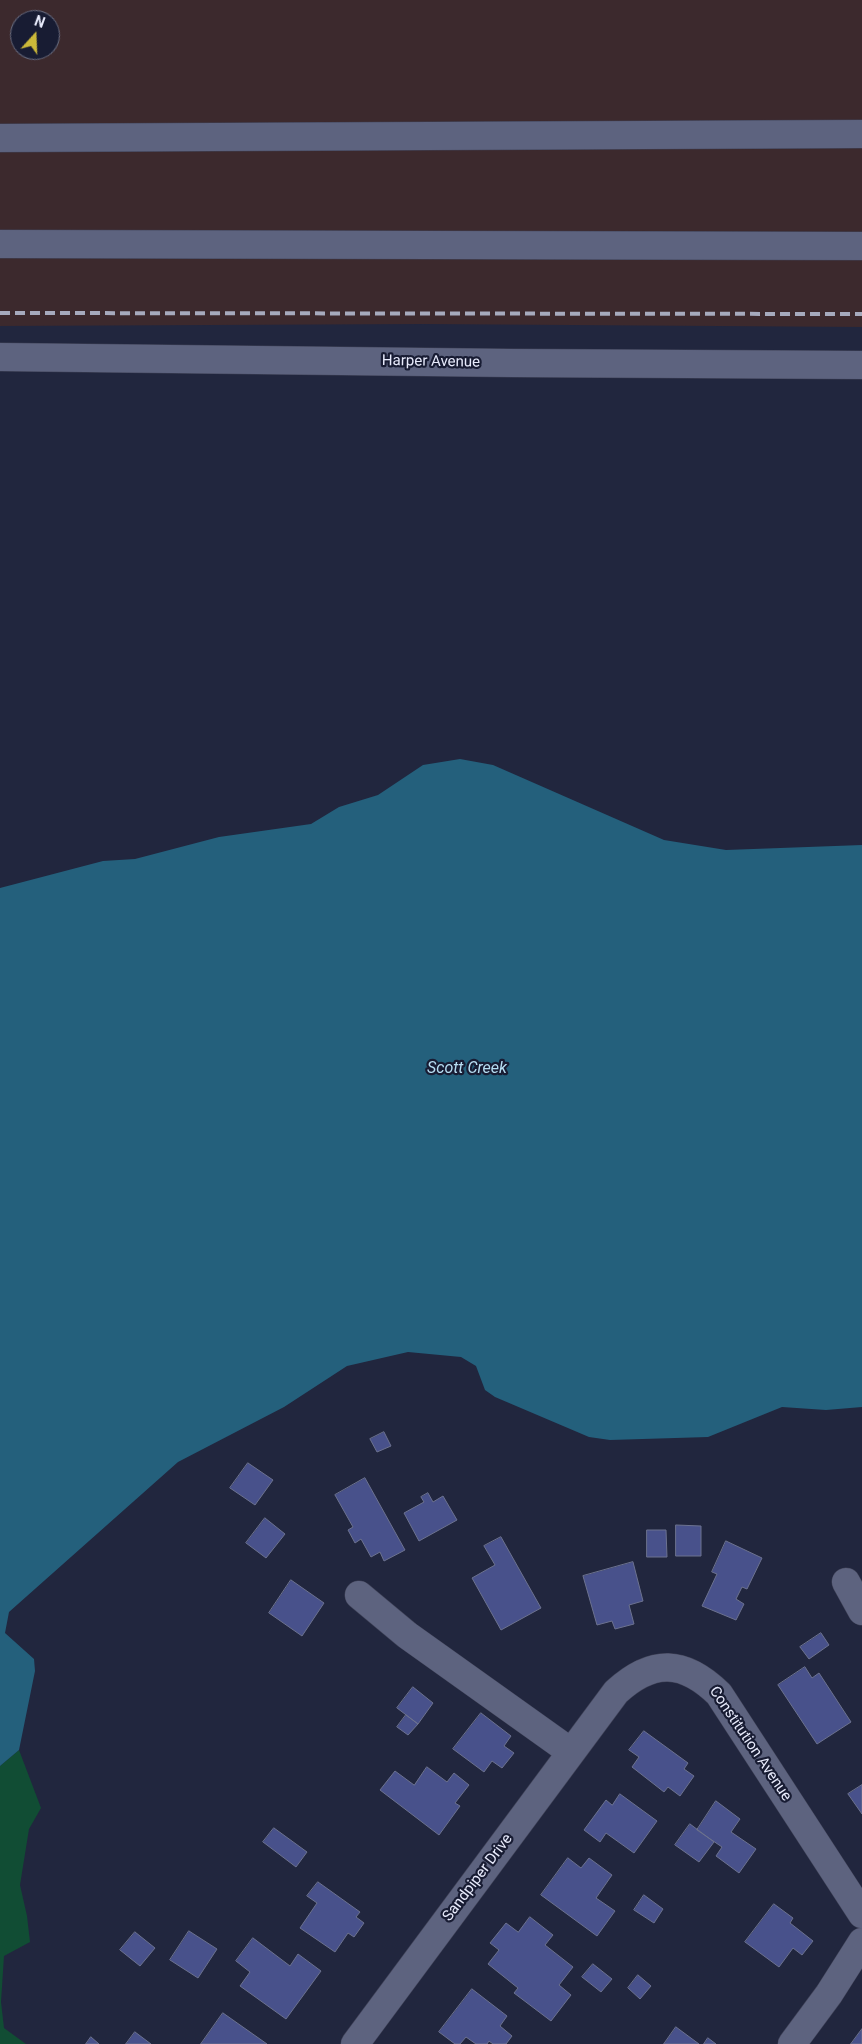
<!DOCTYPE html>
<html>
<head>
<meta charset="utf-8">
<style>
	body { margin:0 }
	#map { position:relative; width:862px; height:2044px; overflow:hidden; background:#21263e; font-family:Roboto,sans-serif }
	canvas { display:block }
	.north { position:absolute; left:10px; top:10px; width:50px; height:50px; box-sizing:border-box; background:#181c33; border:1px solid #6b6f83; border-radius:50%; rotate:20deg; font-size:14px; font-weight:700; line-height:20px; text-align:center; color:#e8ebfc }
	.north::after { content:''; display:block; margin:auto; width:18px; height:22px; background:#ccb939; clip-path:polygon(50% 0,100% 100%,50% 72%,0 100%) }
</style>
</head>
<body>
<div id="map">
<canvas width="862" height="2044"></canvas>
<div class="north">N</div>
</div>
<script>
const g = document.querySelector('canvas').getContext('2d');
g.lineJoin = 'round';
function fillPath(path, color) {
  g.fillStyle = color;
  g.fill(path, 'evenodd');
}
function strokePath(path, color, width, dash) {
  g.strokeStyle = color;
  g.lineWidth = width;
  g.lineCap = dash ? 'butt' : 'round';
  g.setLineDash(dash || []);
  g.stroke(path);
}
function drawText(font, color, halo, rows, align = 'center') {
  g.font = font + ' Roboto,sans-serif';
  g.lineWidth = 4.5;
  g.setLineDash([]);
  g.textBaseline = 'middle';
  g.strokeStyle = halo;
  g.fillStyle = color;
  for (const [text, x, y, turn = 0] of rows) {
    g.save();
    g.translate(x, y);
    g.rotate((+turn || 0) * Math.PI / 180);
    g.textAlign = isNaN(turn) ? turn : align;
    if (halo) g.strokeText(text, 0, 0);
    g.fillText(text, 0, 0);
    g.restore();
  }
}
fillPath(new Path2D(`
	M 0,0 L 862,0 L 862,327 L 423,324 L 0,326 ZM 20,20 L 50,20 L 50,50 L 20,50 Z`), '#3c292d');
fillPath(new Path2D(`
	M 19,1750 L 41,1808 L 29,1829 L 20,1885 L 27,1916 L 30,1942 L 4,1956 L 1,2002 L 4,2028 L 26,2044 L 0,2044 L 0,1766 Z`), '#114d34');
fillPath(new Path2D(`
	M 460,759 L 493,765 L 664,840 L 726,850 L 862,845 L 862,1407 L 826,1410 L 782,1407 L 708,1437 L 610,1440 L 589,1437 L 495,1397 L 485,1390 L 476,1366 L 461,1357 L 408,1352 L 347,1366 L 284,1407 L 178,1462 L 9,1612 L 5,1633 L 34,1659 L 35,1671 L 19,1750 L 0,1766 L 0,888 L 103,861 L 135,859 L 219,837 L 311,824 L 339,807 L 378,795 L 423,765 Z`), '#24607c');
const building = new Path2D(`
	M 384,1432 L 391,1446 L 377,1452 L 370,1439 Z
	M 248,1463 L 273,1480 L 255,1505 L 230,1488 Z
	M 365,1478 L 405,1550 L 384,1561 L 380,1552 L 371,1557 L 361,1539 L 355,1543 L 348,1530 L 353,1527 L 335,1495 Z
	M 428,1493 L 433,1502 L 443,1496 L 457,1520 L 419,1541 L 404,1513 L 424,1502 L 421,1497 Z
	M 265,1518 L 285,1534 L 266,1558 L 246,1543 Z
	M 676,1525 L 701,1526 L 701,1556 L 676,1556 Z
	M 647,1530 L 666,1530 L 667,1557 L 647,1557 Z
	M 501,1537 L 541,1608 L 501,1630 L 472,1578 L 495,1565 L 484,1546 Z
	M 726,1541 L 762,1558 L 747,1589 L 742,1587 L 736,1599 L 744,1604 L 736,1620 L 702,1606 L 717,1574 L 712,1572 Z
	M 633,1562 L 643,1601 L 629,1605 L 634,1624 L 615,1629 L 612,1621 L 597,1625 L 583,1576 Z
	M 291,1580 L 324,1603 L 302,1636 L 269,1613 Z
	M 821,1633 L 829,1645 L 809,1659 L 800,1647 Z
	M 805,1667 L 812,1678 L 819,1673 L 851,1722 L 817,1744 L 778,1685 Z
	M 413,1687 L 433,1703 L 418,1724 L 397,1708 Z
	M 481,1713 L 511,1736 L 504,1746 L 514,1753 L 502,1768 L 492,1761 L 484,1772 L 453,1749 Z
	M 406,1715 L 418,1724 L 408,1735 L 397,1727 Z
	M 644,1731 L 688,1763 L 684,1769 L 694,1776 L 680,1796 L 668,1787 L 664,1792 L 632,1767 L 639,1757 L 629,1750 Z
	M 427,1767 L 447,1782 L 454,1773 L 469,1785 L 455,1803 L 460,1806 L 439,1835 L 380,1790 L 395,1771 L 414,1785 Z
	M 862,1785 L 862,1814 L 848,1794 Z
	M 620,1794 L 657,1821 L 634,1853 L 606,1833 L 600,1842 L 584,1830 L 606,1800 L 612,1805 Z
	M 716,1801 L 740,1819 L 731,1832 L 756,1849 L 739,1873 L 716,1856 L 722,1847 L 697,1830 Z
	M 690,1824 L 714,1842 L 699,1862 L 675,1845 Z
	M 274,1828 L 307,1852 L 296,1867 L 263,1842 Z
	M 568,1858 L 581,1868 L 589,1858 L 612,1875 L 596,1898 L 615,1911 L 597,1936 L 541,1895 Z
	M 318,1882 L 360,1912 L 356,1917 L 364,1923 L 354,1937 L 348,1933 L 335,1952 L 300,1928 L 317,1903 L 307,1896 Z
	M 644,1895 L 663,1909 L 654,1923 L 634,1910 Z
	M 774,1904 L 793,1918 L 790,1923 L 813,1941 L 802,1955 L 793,1948 L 779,1967 L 745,1942 Z
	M 530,1917 L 553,1935 L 545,1945 L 573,1967 L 559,1985 L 571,1995 L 551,2021 L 514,1993 L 518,1988 L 488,1964 L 499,1950 L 490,1943 L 506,1923 L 518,1932 Z
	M 189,1931 L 217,1949 L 198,1978 L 170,1960 Z
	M 135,1932 L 155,1948 L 140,1966 L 120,1950 Z
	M 253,1938 L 290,1966 L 298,1954 L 321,1971 L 286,2019 L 240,1986 L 250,1972 L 236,1961 Z
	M 593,1964 L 612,1979 L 601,1992 L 582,1977 Z
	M 638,1975 L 651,1986 L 640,1999 L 628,1988 Z
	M 472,1989 L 507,2016 L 500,2026 L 512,2036 L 506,2044 L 493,2044 L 489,2041 L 487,2044 L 476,2044 L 466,2037 L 460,2044 L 455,2044 L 439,2032 Z
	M 223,2013 L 267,2044 L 201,2044 Z
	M 676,2027 L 699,2044 L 664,2044 Z
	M 862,2029 L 862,2044 L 851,2044 Z
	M 135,2032 L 151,2044 L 126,2044 Z
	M 91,2037 L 99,2044 L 86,2044 Z
	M 708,2038 L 716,2044 L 704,2044 Z`);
fillPath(building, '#48518b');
strokePath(building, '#6c728f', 1);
const minor = new Path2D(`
	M 0,138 L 862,134
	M 0,244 L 862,246
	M 0,357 L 511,363 L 862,365
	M 846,1582 L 862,1611
	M 359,1595 L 407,1635 L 571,1752
	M 355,2044 L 616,1692 C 653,1658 684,1660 719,1694 L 862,1914
	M 792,2044 L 829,1994 L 862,1942`);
strokePath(minor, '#404358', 29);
strokePath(minor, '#5d637f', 28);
strokePath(new Path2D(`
	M 0,313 L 862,314`), '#a6aabd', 4, [10, 5]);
drawText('15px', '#e8ebfc', '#181c33', [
	["Harper Avenue",431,362,1],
	["Constitution Avenue",750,1744,56],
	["Sandpiper Drive",478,1878,-53]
]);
drawText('italic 16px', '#b6ddf2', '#181c33', [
	["Scott Creek",467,1069]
]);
</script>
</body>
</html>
